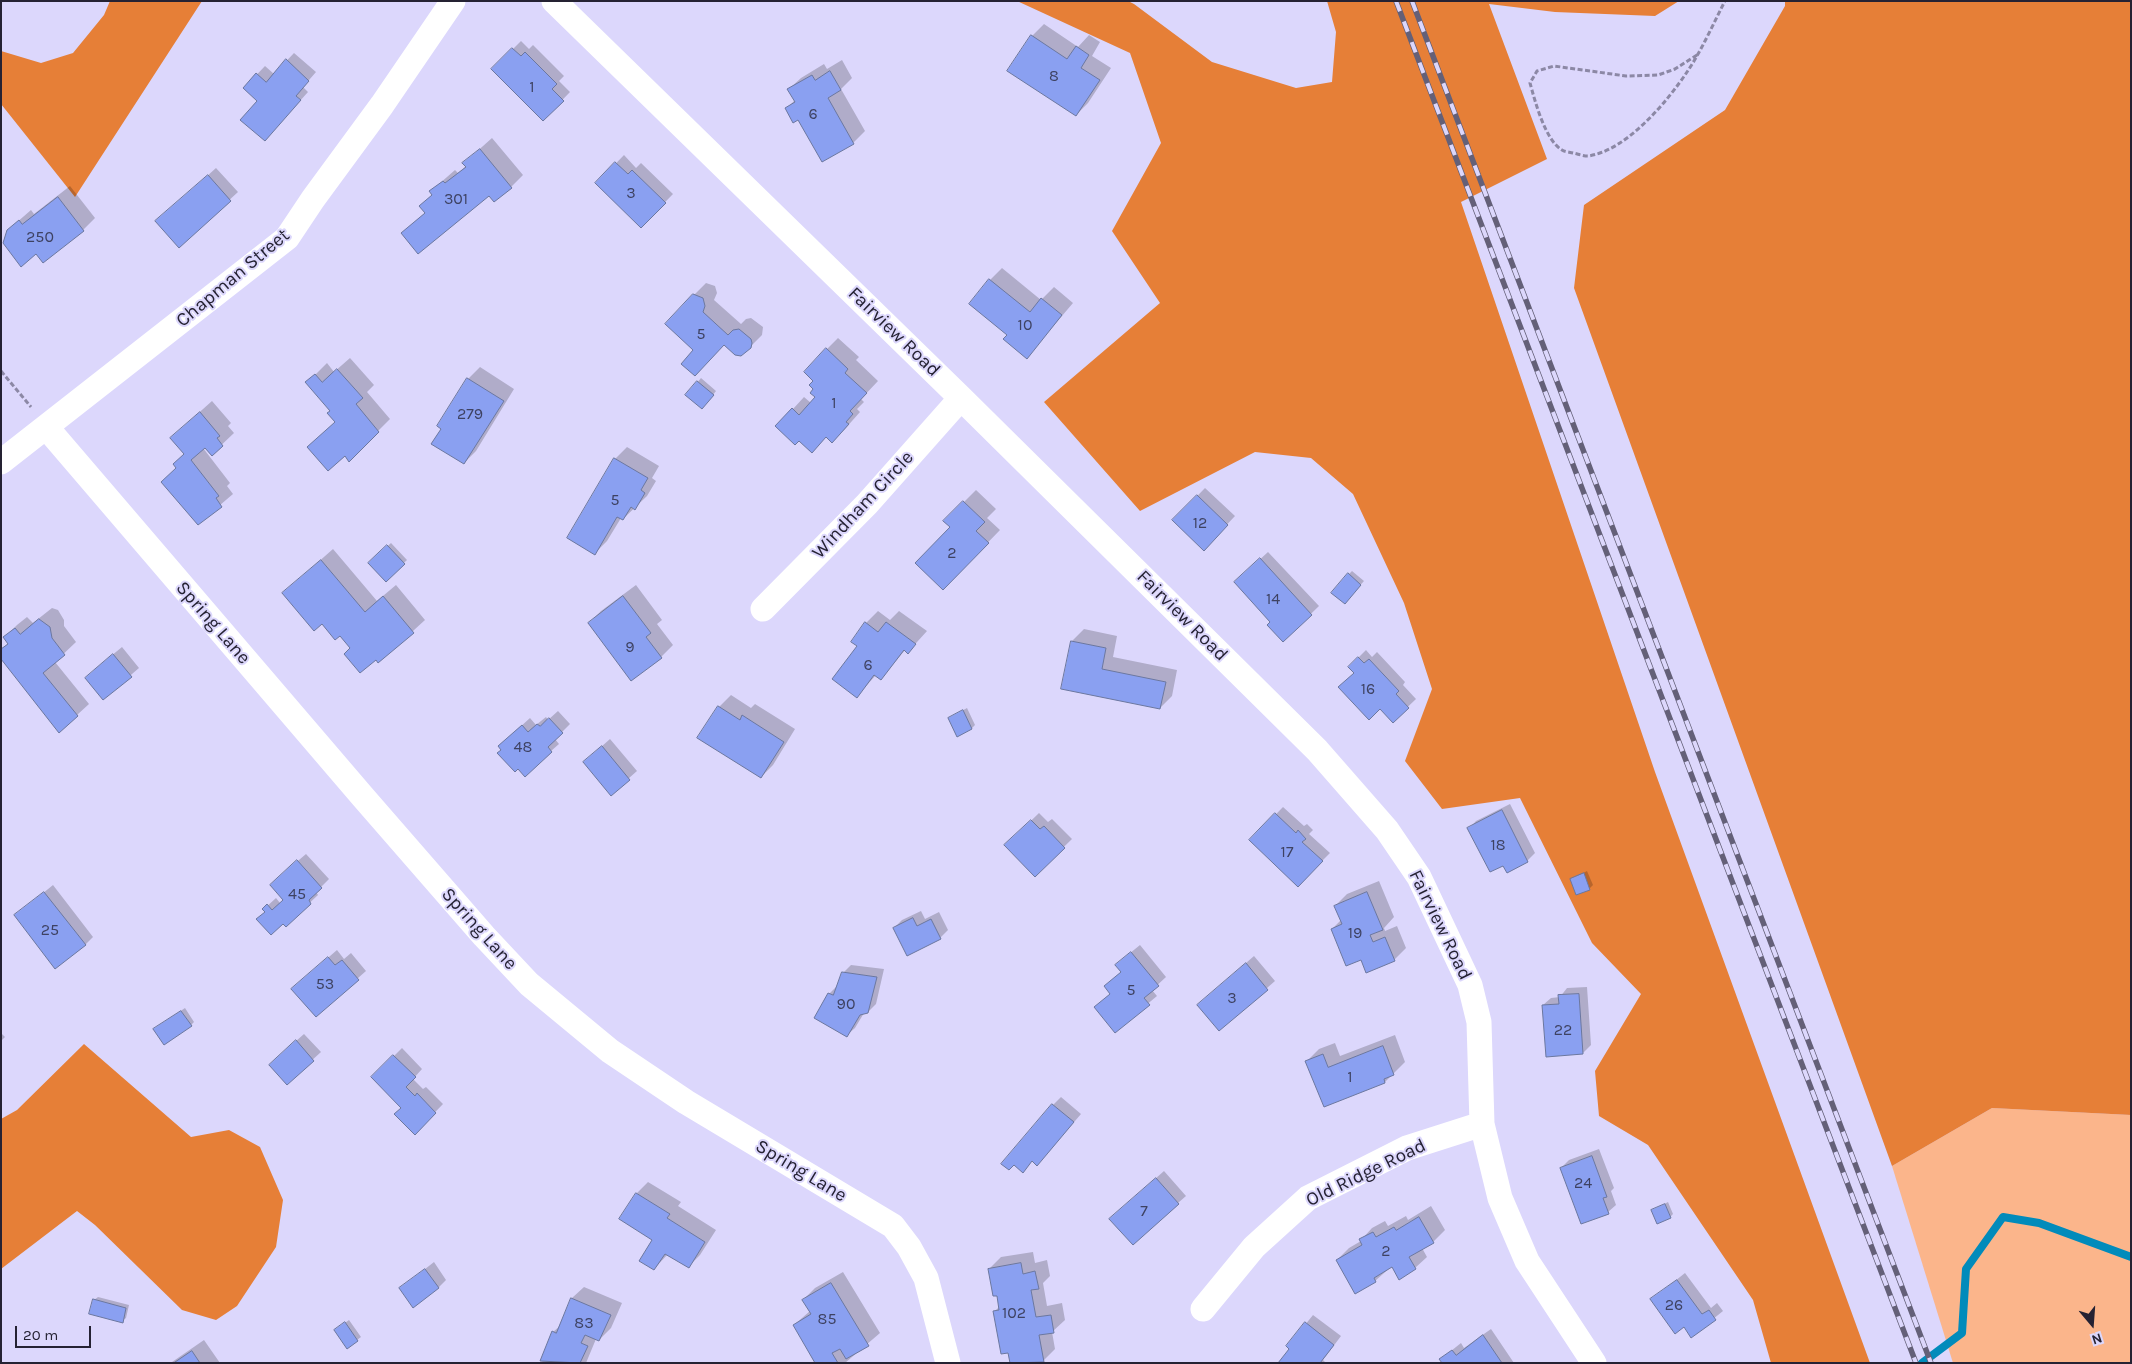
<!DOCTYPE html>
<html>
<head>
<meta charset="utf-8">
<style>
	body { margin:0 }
	#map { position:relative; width:2132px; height:1364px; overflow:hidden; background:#dcd7fc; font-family:Karla,sans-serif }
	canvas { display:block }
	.frame { position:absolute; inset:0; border:2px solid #252233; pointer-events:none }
	.north { position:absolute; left:2067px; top:1299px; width:50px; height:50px; -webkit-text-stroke:4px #dcd7fc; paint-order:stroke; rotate:162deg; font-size:14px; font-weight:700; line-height:20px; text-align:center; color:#252233 }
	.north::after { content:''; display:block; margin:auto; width:18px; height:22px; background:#252233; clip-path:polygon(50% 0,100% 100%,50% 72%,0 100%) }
	.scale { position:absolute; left:15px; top:1326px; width:76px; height:22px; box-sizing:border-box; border:2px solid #252233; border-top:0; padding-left:6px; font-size:15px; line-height:18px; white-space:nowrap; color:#252233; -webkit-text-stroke:4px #dcd7fc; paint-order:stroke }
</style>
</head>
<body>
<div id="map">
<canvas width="2132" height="1364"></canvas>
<div class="frame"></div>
<div class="north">N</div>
<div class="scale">20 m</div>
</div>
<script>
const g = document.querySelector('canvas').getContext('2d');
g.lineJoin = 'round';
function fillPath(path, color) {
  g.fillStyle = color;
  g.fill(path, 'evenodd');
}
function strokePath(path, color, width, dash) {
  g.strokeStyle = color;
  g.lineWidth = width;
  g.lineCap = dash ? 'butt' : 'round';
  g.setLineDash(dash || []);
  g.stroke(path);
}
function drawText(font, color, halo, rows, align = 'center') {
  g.font = font + ' Karla,sans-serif';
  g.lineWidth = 4;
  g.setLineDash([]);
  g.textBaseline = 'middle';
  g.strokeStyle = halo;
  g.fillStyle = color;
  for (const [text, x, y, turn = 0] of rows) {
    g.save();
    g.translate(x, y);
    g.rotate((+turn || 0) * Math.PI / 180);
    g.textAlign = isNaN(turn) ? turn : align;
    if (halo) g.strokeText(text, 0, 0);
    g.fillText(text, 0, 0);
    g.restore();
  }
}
fillPath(new Path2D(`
	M 1992,1108 L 2131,1115 L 2131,1363 L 1953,1363 L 1892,1166 Z`), '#fbb58b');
fillPath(new Path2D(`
	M 110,1 L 202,1 L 75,197 L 1,104 L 1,51 L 41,63 L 73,53 L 104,15 Z
	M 1017,1 L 1128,1 L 1134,4 L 1212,62 L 1296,88 L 1332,82 L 1336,32 L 1327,1 L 1679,1 L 1655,16 L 1555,12 L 1489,4 L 1547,159 L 1461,202 L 1655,772 L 1870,1363 L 1771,1363 L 1753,1300 L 1648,1145 L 1599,1116 L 1595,1071 L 1641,994 L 1592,943 L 1520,798 L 1442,809 L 1405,761 L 1432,689 L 1404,603 L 1353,494 L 1311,458 L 1255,452 L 1140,511 L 1044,402 L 1160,303 L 1112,231 L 1161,143 L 1130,53 Z
	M 1785,1 L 2131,1 L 2131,1115 L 1992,1108 L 1892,1166 L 1574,288 L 1584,205 L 1725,110 L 1785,6 Z
	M 84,1044 L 191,1137 L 229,1130 L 260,1147 L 283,1200 L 276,1247 L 237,1306 L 216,1320 L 182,1310 L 95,1225 L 77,1211 L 1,1269 L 1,1119 L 17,1110 Z`), '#e67f37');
fillPath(new Path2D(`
	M 1044,24 L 1078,47 L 1089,35 L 1100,42 L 1092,56 L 1111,68 L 1088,103 L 1076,115 L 1032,36 Z
	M 521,41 L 529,49 L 533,45 L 564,76 L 559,81 L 570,92 L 543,120 L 493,69 Z
	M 294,53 L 316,72 L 303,87 L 308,92 L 272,132 L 259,101 L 244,88 L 265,66 L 274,74 Z
	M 842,60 L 852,78 L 841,89 L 865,131 L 853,143 L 799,119 L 787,108 L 795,100 L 789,89 L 801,78 L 824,64 L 827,69 Z
	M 492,138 L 523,175 L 511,187 L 403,233 L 426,212 L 421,206 L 433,194 L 431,191 L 455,170 L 458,173 L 466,166 L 464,163 Z
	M 624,155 L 636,168 L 641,163 L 673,194 L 641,227 L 597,183 Z
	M 216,168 L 238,192 L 179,246 L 165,214 Z
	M 70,186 L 95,218 L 83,230 L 43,261 L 36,253 L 8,230 L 31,210 L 34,214 Z
	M 1002,268 L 1041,300 L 1054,287 L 1073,303 L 1027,357 L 1008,334 L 990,280 Z
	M 706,283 L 715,286 L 717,293 L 714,300 L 741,324 L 746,319 L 751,318 L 763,327 L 762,335 L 750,347 L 724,344 L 695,350 L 694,295 Z
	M 838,338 L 859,357 L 856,360 L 878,381 L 861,399 L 864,402 L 857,409 L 860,412 L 844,430 L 832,442 L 826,436 L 812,451 L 793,409 L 804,397 L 811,403 L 817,397 L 815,381 L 827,349 Z
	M 350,358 L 374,385 L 367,392 L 390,419 L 349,460 L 332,410 L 307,383 L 327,363 L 334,372 Z
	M 480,367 L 514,389 L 476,451 L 464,463 L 468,379 Z
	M 701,378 L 716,391 L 706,404 L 687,395 Z
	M 212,401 L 231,423 L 228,426 L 234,433 L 212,454 L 205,446 L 203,448 L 230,483 L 227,486 L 233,494 L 199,523 L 178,467 L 186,453 L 184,426 Z
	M 627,447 L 659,466 L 652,478 L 656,481 L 647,496 L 623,519 L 621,518 L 607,541 L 595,553 L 569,537 L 615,459 Z
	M 1205,488 L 1235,516 L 1204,549 L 1174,520 Z
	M 976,490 L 996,509 L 987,518 L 1000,530 L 943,589 L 952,527 L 945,521 Z
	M 391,543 L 407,560 L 386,580 L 369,563 Z
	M 333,549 L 377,601 L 396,585 L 425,620 L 379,662 L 376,658 L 351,648 L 340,634 L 283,593 Z
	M 1268,552 L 1319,606 L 1283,641 L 1243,575 Z
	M 1352,571 L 1364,581 L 1348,599 L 1349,574 Z
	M 636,585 L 662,620 L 657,624 L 673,645 L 661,657 L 589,623 L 601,611 Z
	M 52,608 L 58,610 L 64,620 L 64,626 L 76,642 L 55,662 L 89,704 L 77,715 L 1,650 L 9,642 L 5,637 L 17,625 L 27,617 L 33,623 Z
	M 878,611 L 890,620 L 899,611 L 927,631 L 908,652 L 905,650 L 881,679 L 876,675 L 857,696 L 859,646 L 866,623 Z
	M 1084,629 L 1117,636 L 1113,657 L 1177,670 L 1172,696 L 1160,708 L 1062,688 L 1072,641 Z
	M 122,647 L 139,668 L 104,698 L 94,670 Z
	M 1366,650 L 1372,657 L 1377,652 L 1405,682 L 1403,685 L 1416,699 L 1393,721 L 1349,667 Z
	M 731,695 L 751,708 L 755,704 L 795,729 L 773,765 L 761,777 L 719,707 Z
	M 967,708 L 975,725 L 972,728 L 949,718 Z
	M 558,711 L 570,724 L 555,739 L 559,744 L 551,751 L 502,750 L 507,739 L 530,718 L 536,725 L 546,717 L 548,720 Z
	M 610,739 L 637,771 L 611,794 L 592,755 Z
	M 1510,804 L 1535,853 L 1527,861 L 1504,864 L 1469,829 L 1476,821 Z
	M 1283,807 L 1304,826 L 1307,824 L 1313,830 L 1309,834 L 1330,853 L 1298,885 L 1251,840 Z
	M 1039,813 L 1048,822 L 1052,819 L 1072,839 L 1035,875 L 1006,845 Z
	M 306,854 L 329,879 L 316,892 L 318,895 L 286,925 L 264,909 L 276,898 L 280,903 L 284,900 L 279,877 Z
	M 1587,871 L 1593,885 L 1589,889 L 1572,879 Z
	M 1379,881 L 1394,917 L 1384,928 L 1385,931 L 1397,926 L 1406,948 L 1394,960 L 1332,929 L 1341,920 L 1335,906 L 1347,894 Z
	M 53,885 L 93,937 L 85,945 L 15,916 Z
	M 921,911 L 925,919 L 939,912 L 948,930 L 940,938 L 894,928 L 902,920 Z
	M 1140,945 L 1166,977 L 1152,990 L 1157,996 L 1115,1031 L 1096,1007 L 1111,993 L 1106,986 L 1122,971 L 1124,958 Z
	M 337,950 L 344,959 L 351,953 L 366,971 L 316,1015 L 301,981 Z
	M 1254,956 L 1275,981 L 1219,1030 L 1206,998 Z
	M 851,965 L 884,969 L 876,1004 L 868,1012 L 864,1013 L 855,1028 L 847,1035 L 829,994 L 837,986 L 843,973 Z
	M 1587,987 L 1591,1045 L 1583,1053 L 1543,1005 L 1551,998 L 1560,997 L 1567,988 Z
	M 185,1008 L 194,1022 L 191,1025 L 158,1026 Z
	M 1,1033 L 5,1037 L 1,1041 Z
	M 304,1034 L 321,1052 L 287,1083 L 278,1057 Z
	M 1395,1035 L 1405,1062 L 1385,1082 L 1324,1106 L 1307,1061 L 1319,1049 L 1335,1043 L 1340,1056 Z
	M 402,1048 L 422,1069 L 413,1079 L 423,1089 L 426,1087 L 443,1104 L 415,1133 L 402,1107 L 373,1077 Z
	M 1061,1097 L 1081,1114 L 1045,1156 L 1033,1160 L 1023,1171 L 1053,1105 Z
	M 1599,1149 L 1614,1188 L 1611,1191 L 1616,1205 L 1608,1212 L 1561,1168 L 1569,1160 Z
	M 1164,1171 L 1186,1196 L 1178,1203 L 1119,1211 Z
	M 648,1182 L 681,1202 L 678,1206 L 716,1230 L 700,1255 L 688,1267 L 668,1254 L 654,1269 L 654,1239 L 637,1193 Z
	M 1668,1202 L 1673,1214 L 1670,1217 L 1653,1210 Z
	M 1431,1206 L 1445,1230 L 1433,1242 L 1422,1248 L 1427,1257 L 1415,1268 L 1392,1266 L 1375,1281 L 1337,1260 L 1349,1248 L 1361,1241 L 1361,1240 L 1372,1228 L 1385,1221 L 1388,1226 L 1406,1216 L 1408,1220 Z
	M 1033,1252 L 1035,1263 L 1047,1260 L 1050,1276 L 1043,1283 L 1047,1306 L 1062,1303 L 1065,1320 L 1052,1332 L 1055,1349 L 1043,1361 L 1011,1363 L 995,1311 L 1000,1306 L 989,1269 L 1001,1257 Z
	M 434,1262 L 446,1280 L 439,1287 L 401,1288 Z
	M 843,1272 L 880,1333 L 845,1363 L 816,1363 L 794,1325 L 810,1311 L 803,1300 L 815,1288 Z
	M 1685,1273 L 1711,1308 L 1717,1303 L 1723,1311 L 1692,1336 L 1684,1325 L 1651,1300 Z
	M 584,1287 L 622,1303 L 611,1328 L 599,1340 L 596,1339 L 586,1363 L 545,1363 L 541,1361 L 553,1332 L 561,1325 L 572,1298 Z
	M 98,1297 L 129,1305 L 126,1318 L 122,1321 L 94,1300 Z
	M 1313,1315 L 1341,1336 L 1323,1360 L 1325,1362 L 1280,1363 L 1291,1348 L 1288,1346 Z
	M 349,1320 L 361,1337 L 357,1340 L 335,1330 Z
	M 1491,1329 L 1514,1363 L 1443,1363 L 1441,1359 L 1461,1343 L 1464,1348 Z
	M 204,1340 L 220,1363 L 171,1363 L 172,1362 Z`), '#0003');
strokePath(new Path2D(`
	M 1922,1363 L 1962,1333 L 1966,1269 L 2003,1217 L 2039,1223 L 2131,1257`), '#018bbb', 8);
const building = new Path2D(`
	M 1031,35 L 1067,59 L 1076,46 L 1089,55 L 1081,68 L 1100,80 L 1076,116 L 1007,71 Z
	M 512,48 L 521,56 L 525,52 L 557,84 L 552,89 L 564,101 L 543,121 L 491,69 Z
	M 286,59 L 309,81 L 296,96 L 301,100 L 265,141 L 240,120 L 257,101 L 243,88 L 256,73 L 266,82 Z
	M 830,71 L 841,90 L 828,98 L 854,144 L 822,162 L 798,120 L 793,123 L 785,108 L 795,102 L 787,89 L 812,75 L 815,80 Z
	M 480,149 L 512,188 L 494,202 L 489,196 L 418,254 L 401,233 L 425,213 L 419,206 L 432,195 L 429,191 L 443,181 L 445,183 L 466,167 L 462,163 Z
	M 615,162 L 628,174 L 632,170 L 666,203 L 641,228 L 595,183 Z
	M 208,175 L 231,201 L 179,248 L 155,221 Z
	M 58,197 L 84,231 L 43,263 L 36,254 L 21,267 L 3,243 L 7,230 L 19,220 L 22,224 Z
	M 989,279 L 1030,312 L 1041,298 L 1062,315 L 1027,359 L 1003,339 L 1007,335 L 969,304 Z
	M 693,294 L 703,298 L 705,306 L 703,312 L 728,335 L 733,330 L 739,329 L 751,339 L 752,343 L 751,348 L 741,356 L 735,355 L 724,345 L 695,376 L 681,364 L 693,350 L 665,324 Z
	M 826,348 L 848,369 L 845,373 L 867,393 L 850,411 L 853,414 L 846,422 L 849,424 L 832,443 L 826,437 L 812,453 L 799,441 L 795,445 L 775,426 L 792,408 L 799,415 L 815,397 L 810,393 L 813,389 L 809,385 L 813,381 L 804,372 Z
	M 337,369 L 363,398 L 356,404 L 379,432 L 349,462 L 345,456 L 328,471 L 307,447 L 335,422 L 327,413 L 330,411 L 305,382 L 315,374 L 322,382 Z
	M 467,378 L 504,401 L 464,464 L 431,444 L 441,429 L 437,426 Z
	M 697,381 L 714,395 L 702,409 L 685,395 Z
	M 200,412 L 220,436 L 217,438 L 223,446 L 212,456 L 205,448 L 191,460 L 219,496 L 216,498 L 222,507 L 198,525 L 161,482 L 176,468 L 173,464 L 184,454 L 170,438 Z
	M 614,458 L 648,478 L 641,490 L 645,493 L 635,510 L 631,507 L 623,520 L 617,517 L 595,555 L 567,538 Z
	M 1197,495 L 1228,525 L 1204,551 L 1172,520 Z
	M 963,501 L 985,522 L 976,531 L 989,543 L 943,590 L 915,563 L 950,527 L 943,521 Z
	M 387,545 L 405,564 L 386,582 L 368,563 Z
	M 1260,558 L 1312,615 L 1283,642 L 1267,625 L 1270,622 L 1234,582 Z
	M 321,560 L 365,612 L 383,596 L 414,633 L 378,663 L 376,660 L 360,673 L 344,654 L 350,648 L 340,636 L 335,640 L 322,624 L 314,631 L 282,593 Z
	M 1348,573 L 1361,585 L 1345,604 L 1331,593 Z
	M 623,596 L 651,633 L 646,637 L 662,658 L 631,681 L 588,623 Z
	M 39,619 L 50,627 L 52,638 L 65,655 L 43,673 L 78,716 L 59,733 L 1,659 L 1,649 L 8,644 L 3,637 L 15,628 L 20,634 Z
	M 865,622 L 878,632 L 886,622 L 916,644 L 908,654 L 904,650 L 881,680 L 874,675 L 857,698 L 832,679 L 857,646 L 851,642 Z
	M 1071,641 L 1106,648 L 1102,669 L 1166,682 L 1160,709 L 1061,689 Z
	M 113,654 L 132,677 L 103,700 L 85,678 Z
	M 1358,657 L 1364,663 L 1369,659 L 1399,691 L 1396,694 L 1409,708 L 1393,723 L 1380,709 L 1369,720 L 1338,687 L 1354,673 L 1348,667 Z
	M 718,706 L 740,720 L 742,715 L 784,742 L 761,778 L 697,738 Z
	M 963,710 L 972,729 L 957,737 L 948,718 Z
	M 549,718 L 563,733 L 548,747 L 552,752 L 525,777 L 518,769 L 515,772 L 497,753 L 501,750 L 498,746 L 522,725 L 528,732 L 537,724 L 540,726 Z
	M 602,746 L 630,780 L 611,796 L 583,762 Z
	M 1502,810 L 1528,862 L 1507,873 L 1503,866 L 1490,872 L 1467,828 Z
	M 1275,813 L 1296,833 L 1298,830 L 1306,839 L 1302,842 L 1323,861 L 1298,887 L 1249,840 Z
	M 1031,820 L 1040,829 L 1044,826 L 1065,848 L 1035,877 L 1004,845 Z
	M 297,860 L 322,888 L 309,900 L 311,904 L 286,927 L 283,924 L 271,935 L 256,919 L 265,912 L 262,909 L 267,904 L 272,910 L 283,900 L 270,885 Z
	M 1584,873 L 1590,890 L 1576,895 L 1570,879 Z
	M 44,892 L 86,945 L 55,969 L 14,915 Z
	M 1367,892 L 1383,930 L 1370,935 L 1373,942 L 1385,937 L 1395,961 L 1366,973 L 1361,960 L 1346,966 L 1331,929 L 1342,924 L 1334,906 Z
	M 913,918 L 917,926 L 931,919 L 941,939 L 907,956 L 893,928 Z
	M 1131,952 L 1159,986 L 1144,998 L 1150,1005 L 1115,1033 L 1094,1007 L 1110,994 L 1104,986 L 1121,972 L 1115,965 Z
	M 328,957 L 335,965 L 342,960 L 359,980 L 316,1017 L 291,989 Z
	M 1246,963 L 1268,990 L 1219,1031 L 1197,1005 Z
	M 842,972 L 877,977 L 868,1013 L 860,1015 L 847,1037 L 814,1018 L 828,993 L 833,995 Z
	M 1579,994 L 1583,1054 L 1546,1057 L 1542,1005 L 1559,1004 L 1558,995 Z
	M 181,1011 L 192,1026 L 164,1045 L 153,1029 Z
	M 296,1040 L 314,1061 L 287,1085 L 269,1065 Z
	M 1383,1046 L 1394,1075 L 1384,1079 L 1385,1083 L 1324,1107 L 1305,1061 L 1323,1054 L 1328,1067 Z
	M 393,1055 L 416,1077 L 406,1087 L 415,1096 L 417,1093 L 436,1113 L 415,1135 L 394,1114 L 401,1108 L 371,1077 Z
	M 1052,1104 L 1074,1122 L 1037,1166 L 1032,1161 L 1023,1173 L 1014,1165 L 1009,1170 L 1001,1164 Z
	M 1592,1156 L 1607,1197 L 1603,1198 L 1609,1214 L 1581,1224 L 1560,1168 Z
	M 1156,1178 L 1179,1204 L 1133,1245 L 1109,1219 Z
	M 636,1193 L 670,1214 L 667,1218 L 705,1242 L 689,1268 L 665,1254 L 654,1270 L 639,1261 L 652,1240 L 619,1219 Z
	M 1665,1204 L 1671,1218 L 1657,1224 L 1651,1210 Z
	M 1419,1217 L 1434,1243 L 1409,1257 L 1416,1269 L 1399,1280 L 1392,1267 L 1374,1278 L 1376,1282 L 1355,1294 L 1336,1260 L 1362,1245 L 1359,1239 L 1373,1232 L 1376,1237 L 1394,1227 L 1396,1230 Z
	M 1021,1263 L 1023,1274 L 1035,1271 L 1039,1289 L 1031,1290 L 1036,1317 L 1051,1315 L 1054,1333 L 1039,1335 L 1044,1362 L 1010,1363 L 1008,1353 L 1001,1354 L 993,1311 L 999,1310 L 997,1296 L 993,1296 L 988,1269 Z
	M 425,1269 L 439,1288 L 413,1308 L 399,1288 Z
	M 1677,1280 L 1702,1314 L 1709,1310 L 1716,1320 L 1691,1338 L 1684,1327 L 1675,1334 L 1650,1299 Z
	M 831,1283 L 869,1346 L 846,1359 L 840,1349 L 832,1353 L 838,1363 L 815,1363 L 793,1325 L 811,1314 L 802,1300 Z
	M 571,1298 L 611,1315 L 599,1341 L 585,1335 L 581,1343 L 588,1346 L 580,1363 L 540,1361 L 552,1331 L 556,1333 Z
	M 93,1299 L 126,1308 L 123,1323 L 89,1314 Z
	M 345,1322 L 358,1341 L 347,1349 L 334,1330 Z
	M 1305,1322 L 1334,1345 L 1320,1363 L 1278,1363 L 1289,1349 L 1286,1346 Z
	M 1483,1335 L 1502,1363 L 1442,1363 L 1439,1359 L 1452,1350 L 1456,1355 Z
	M 192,1351 L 200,1363 L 174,1363 Z`);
fillPath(building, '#8aa0f1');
strokePath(building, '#6b779f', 1);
strokePath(new Path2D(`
	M 1697,55 L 1675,69 L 1658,75 L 1626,76 L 1554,66 L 1537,71 L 1530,83 C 1535,101 1545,140 1562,150 C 1565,152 1570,152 1573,153 C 1578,154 1583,156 1588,156 C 1626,151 1667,102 1687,72 C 1702,50 1713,24 1725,1
	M 1,371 L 31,407`), '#8c88a5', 3, [5, 2.5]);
strokePath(new Path2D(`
	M 554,1 L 961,398 L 1317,750 L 1387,830 L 1419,877 L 1470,985 L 1479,1022 L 1482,1124 L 1500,1198 L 1527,1261 L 1594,1363
	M 47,428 L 363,797 L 484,936 L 529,984 L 610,1051 L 686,1102 L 893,1226 L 909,1247 L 926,1278 L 948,1363
	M 1,462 L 287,238 L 313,199 L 382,105 L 453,1
	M 763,609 L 867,504 L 961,398
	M 1203,1309 L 1254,1247 L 1308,1198 L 1407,1148 L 1482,1124`), '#fff', 25);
const rail = new Path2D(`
	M 1396,1 L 1916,1363
	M 1412,1 L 1931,1363`);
strokePath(rail, '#646078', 5.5);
strokePath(rail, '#dcd7fc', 4, [11]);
drawText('16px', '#3e4262', null, [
	["8",1054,76],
	["1",532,87],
	["6",813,114],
	["3",631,193],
	["301",456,199],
	["250",40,237],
	["10",1025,325],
	["5",701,334],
	["1",834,403],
	["279",470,414],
	["5",615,500],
	["12",1200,523],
	["2",952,553],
	["14",1273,599],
	["9",630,647],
	["6",868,665],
	["16",1368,689],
	["48",523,747],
	["18",1498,845],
	["17",1287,852],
	["45",297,894],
	["25",50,930],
	["19",1355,933],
	["53",325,984],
	["5",1131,990],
	["3",1232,998],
	["90",846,1004],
	["22",1563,1030],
	["1",1350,1077],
	["24",1583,1183],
	["7",1144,1211],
	["2",1386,1251],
	["26",1674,1305],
	["102",1014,1313],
	["85",827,1319],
	["83",584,1323]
]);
drawText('19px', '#252233', '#dcd7fc', [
	["Chapman Street",233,278,-40],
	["Fairview Road",894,332,44],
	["Windham Circle",863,505,-47],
	["Fairview Road",1182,616,45],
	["Spring Lane",213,623,49],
	["Fairview Road",1440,925,64],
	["Spring Lane",479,929,48],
	["Spring Lane",801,1171,31],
	["Old Ridge Road",1366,1173,-26]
]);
</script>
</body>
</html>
